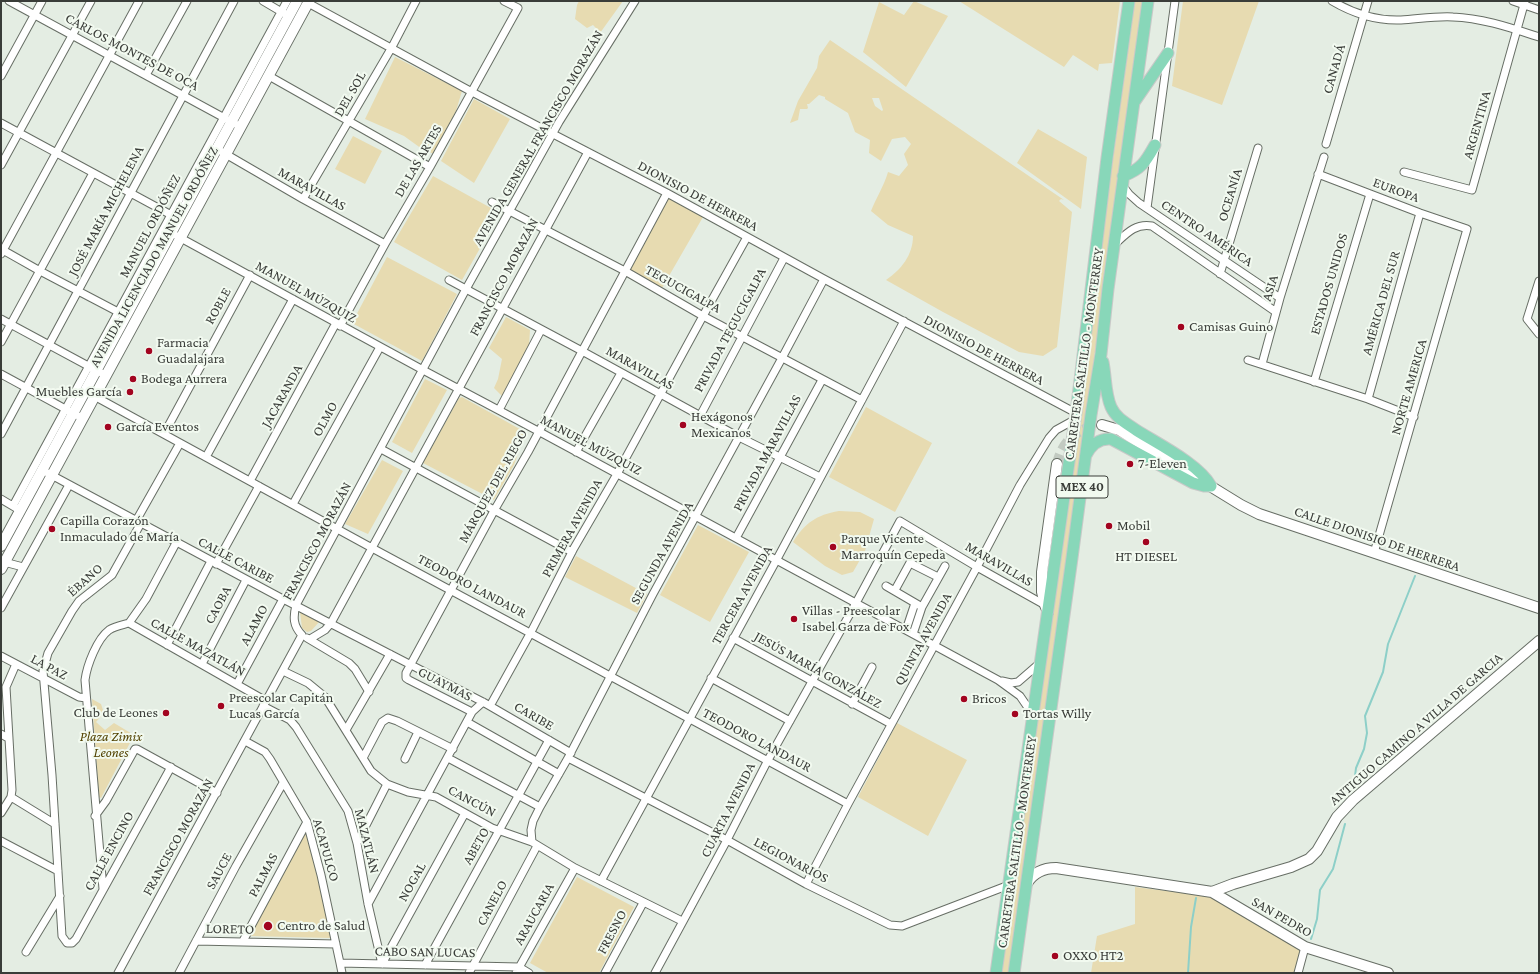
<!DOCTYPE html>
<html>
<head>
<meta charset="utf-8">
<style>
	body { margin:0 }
	#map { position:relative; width:1540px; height:974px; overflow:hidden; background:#e4ede3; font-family:"Crimson Pro",serif }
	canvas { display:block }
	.frame { position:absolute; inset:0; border:2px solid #3a3d39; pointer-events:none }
</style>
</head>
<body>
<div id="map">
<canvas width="1540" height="974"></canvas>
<div class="frame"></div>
</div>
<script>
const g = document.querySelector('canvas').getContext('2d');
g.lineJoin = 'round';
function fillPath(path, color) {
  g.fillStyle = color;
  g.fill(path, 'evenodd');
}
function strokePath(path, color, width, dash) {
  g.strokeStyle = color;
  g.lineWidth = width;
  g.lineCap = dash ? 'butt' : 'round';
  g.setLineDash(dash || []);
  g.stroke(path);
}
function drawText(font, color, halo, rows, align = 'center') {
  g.font = font + ' "Crimson Pro",serif';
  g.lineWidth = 4;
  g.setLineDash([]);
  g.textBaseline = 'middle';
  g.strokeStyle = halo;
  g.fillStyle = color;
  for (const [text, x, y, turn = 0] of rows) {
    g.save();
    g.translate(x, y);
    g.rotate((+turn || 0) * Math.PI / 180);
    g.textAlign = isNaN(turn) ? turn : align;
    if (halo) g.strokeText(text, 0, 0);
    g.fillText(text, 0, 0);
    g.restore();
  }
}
fillPath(new Path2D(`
	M 579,1 L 623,1 L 600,33 L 595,31 L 596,28 L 593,25 L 587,28 L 575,19 L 577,5 Z
	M 914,1 L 948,16 L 906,87 L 863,52 L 879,2 L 904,15 Z
	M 959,1 L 1120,1 L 1112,63 L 1099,64 L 1098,71 L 1073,55 L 1064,67 Z
	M 1135,1 L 1143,1 L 1010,973 L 1001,973 L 1073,477 L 1112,166 Z
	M 1183,1 L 1259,1 L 1222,105 L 1172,86 Z
	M 830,40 L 1064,200 L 1061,199 L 1059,201 L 1072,212 L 1057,347 L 1043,356 L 1019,352 L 943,312 L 886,280 C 901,270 913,255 913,236 L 888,225 L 871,211 C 876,198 884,186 888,172 L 899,176 L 908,165 L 904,154 L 911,144 L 905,137 L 892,139 L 881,161 L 869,153 L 870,140 L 855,132 L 848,113 L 825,99 L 825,97 L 819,95 L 809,104 L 807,104 L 808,108 L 807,109 L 800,109 L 798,120 L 790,123 L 798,101 L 817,68 L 819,56 ZM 872,98 L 879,98 L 883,110 L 882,111 L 875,106 Z
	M 395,57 L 462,91 L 456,111 L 434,154 L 422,149 L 404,136 L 365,119 Z
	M 474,99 L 510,119 L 474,183 L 441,161 Z
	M 1038,129 L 1087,157 L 1081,209 L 1017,163 Z
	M 353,136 L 382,151 L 365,184 L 335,169 Z
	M 433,176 L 500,213 L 462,280 L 394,242 Z
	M 669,197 L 703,217 L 662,288 L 629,270 Z
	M 387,257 L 457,294 L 422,361 L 352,323 Z
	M 506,317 L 530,330 L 529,346 L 503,397 L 494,388 L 498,379 L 502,359 L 489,348 Z
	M 425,379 L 447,390 L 412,453 L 392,442 Z
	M 462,397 L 527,433 L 520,448 L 514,465 L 494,500 L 423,463 L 459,398 Z
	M 866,407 L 932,443 L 895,512 L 829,477 Z
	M 382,460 L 403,471 L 368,534 L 345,524 Z
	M 839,511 L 860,512 L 874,519 L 865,551 L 853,572 L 842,575 L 825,566 L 793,542 C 805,523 816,515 839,511 Z
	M 698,525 L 749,552 L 710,622 L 660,595 Z
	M 576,556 L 647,594 L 637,613 L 565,577 Z
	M 300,612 L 319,622 L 311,631 L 307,632 L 302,628 Z
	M 92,699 L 101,704 L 104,713 L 96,722 L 105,730 L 114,723 L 139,738 L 136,743 L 131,741 L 101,798 L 99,797 Z
	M 897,723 L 967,760 L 928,836 L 858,797 Z
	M 306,831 L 332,938 L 248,936 Z
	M 577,877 L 634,907 L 599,973 L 548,973 L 530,963 Z
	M 1135,887 L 1215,897 L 1299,948 L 1300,952 L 1294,973 L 1091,973 L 1097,936 L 1135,924 Z`), '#e7dbb1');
strokePath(new Path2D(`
	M 1354,784 L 1356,768 L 1364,749 L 1367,733 L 1365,716 L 1383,672 L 1388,644 L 1415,576
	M 1311,939 L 1317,919 L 1320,890 L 1333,869 L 1345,824
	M 1188,973 L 1191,927 L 1196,898`), '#8dcfc8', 2);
strokePath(new Path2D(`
	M 1057,464 C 1062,441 1078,427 1102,425`), '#c2cac1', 10, [10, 5]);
const street = new Path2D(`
	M 9,1 L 241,127
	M 263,1 L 285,14
	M 1332,1 C 1354,14 1376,21 1401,20 C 1418,19 1436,16 1453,17 C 1482,18 1511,28 1539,37
	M 1513,1 L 1539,10
	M 308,3 L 472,92 L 667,193 L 824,279 L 1076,413
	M 146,75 L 187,1
	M 1,76 L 42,1
	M 269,76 L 430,167
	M 1,123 L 175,217
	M 1326,144 L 1368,1
	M 217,149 L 303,199 L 385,244
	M 1,165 L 91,1
	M 1404,172 L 1472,190 L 1525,1
	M 1318,174 L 1420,213 L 1467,229 L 1374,553
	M 1122,185 L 1129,194 L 1139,203 L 1280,298
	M 303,199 L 392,47 L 416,1
	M 492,202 L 625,271 L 703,316 L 862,400
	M 1147,208 L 1175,1
	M 177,236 L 423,370 L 538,431 L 998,680 L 1020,696 L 1033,715
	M 1114,245 C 1126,234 1135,223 1152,226 L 1276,312
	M 1,249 L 40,271 L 122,314
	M 1,254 L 139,1
	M 1220,274 L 1258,148
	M 449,280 L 582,351 L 739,437 L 820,477
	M 1539,281 L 1527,319 L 1539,334
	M 1,319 L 105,375
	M 340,326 L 385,244 L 430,167 L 518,8 L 504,1
	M 1,342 L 93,173
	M 1248,360 L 1368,399 L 1414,417
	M 1262,364 L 1280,298 L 1324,157
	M 1,374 L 82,418
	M 1314,382 L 1370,194
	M 85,391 L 372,548 L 848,804
	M 1368,399 L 1420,213
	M 499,410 L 541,330
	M 700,416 L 784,258
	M 1,434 L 234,1
	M 164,434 L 250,275
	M 381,449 L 572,552
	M 576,452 L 621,373
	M 206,457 L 293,299
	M 42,470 L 283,599 L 483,702 L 571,753
	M 250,481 L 336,323
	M 1,499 L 16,508
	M 293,504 L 380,347
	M 13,506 L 287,1
	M 136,521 L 180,443
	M 141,523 L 112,575 L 79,601 L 72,611 L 48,653 L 43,671 L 52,775 L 62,936 L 67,943 L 72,943 L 76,939 L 171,767
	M 736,538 L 822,380
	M 4,562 L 23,567
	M 910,563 L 938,577
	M 216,564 L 259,486
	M 886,586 L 922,607
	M 895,590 L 912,559
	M 1,608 L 69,485
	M 129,623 L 146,599 L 176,543
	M 906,630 L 915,603
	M 913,634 L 922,607 L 945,566
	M 307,638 L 349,663 L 355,669 L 369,692
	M 733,638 L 891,724
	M 310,639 L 325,630 L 331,623 L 588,152
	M 167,645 L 211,561
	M 1,656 L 79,697 L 86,698
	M 202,664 L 246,580
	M 283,671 L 308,683 L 325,697 L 371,771 L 387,784 L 408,792 L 436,797 L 492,828 L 532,842 L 575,868 L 682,921
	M 711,678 L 790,721
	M 1002,681 L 1011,683 L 1018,682 L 1040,663
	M 237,684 L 283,599
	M 852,704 L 872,667
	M 263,706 L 290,720 L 296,727 L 348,811 L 357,843 L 368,904 L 382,964
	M 490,706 L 531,632 L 574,548 L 617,474 L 703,316 L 747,237
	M 472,712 L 409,680 L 406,678 L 406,673 L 495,509 L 528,452 L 667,193
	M 467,722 L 559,774
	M 346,730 L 390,654
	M 1,734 L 8,738
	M 245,741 L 265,752 L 270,759 L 307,822 L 321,875 L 340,963
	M 363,758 L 382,722 L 388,718 L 397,721 L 453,749
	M 448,758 L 540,807
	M 568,758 L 727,840 L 806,884 L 890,925 L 902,926 L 1009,885
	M 405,759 L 418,732
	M 11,797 L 55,824
	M 1,813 L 11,797 L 12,790 L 6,687 L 16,664
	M 95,816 L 106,801 L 135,749 L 137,749 L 217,793
	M 1,841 L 58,871
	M 532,842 L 531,830 L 533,821 L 540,807 L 568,758 L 653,594 L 782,358 L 824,279
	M 357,843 L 387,784
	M 601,881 L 777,559 L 904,321
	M 806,884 L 848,804 L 977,567 L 1020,485 L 1049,438 L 1056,430 L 1076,419
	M 103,889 L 85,680 C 87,665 97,639 109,630 C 115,626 122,625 129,623 L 266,701
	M 368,904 L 472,712 L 483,702
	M 196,941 L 336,944
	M 243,941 L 307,822
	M 26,952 L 60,896
	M 382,964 L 465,813
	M 425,965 L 549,740
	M 118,973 L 302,635 C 293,626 293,617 296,605 L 466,289 L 559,122 L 635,1
	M 179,973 L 236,866 L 283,783
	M 342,973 L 340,963 L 519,967 L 529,973
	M 469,973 L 537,846
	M 516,973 L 575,868
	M 605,973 L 643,903
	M 655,973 L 727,840 L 768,760 L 856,603 L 900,521 L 977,567 L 1045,605
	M 1298,973 L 1305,947`);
const secondary = new Path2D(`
	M 1102,425 L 1119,430 L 1241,505 L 1259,514 L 1539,608
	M 1,546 L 297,1
	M 1,569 L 309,1
	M 1048,612 L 1045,605 L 1042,592 L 1042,572 L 1057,464
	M 1027,883 C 1034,872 1044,868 1056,868 L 1212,892 L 1305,947 L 1388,973
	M 1212,892 L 1233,884 L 1291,867 L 1309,859 L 1317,851 L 1337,817 L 1353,800 L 1539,641`);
const primary = new Path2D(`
	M 1135,101 L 1168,53
	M 1123,176 C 1142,169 1146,161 1155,145
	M 1086,455 C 1091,445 1100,438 1111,439 L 1193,483 L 1204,486 L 1211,486 C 1199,464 1158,444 1136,430 C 1126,423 1116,418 1111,407 C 1105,393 1106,377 1103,362
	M 996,973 L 1076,413 L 1107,158 L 1129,1
	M 1014,973 L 1072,558 L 1091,415 L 1101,354 L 1108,289 L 1148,1`);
strokePath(street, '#676e65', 9);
strokePath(secondary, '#676e65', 12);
strokePath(primary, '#c8c9c8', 13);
strokePath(street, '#fff', 7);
strokePath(secondary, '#fff', 10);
strokePath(primary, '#88d7b9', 11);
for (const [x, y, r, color] of [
	[1181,327,4,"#a20420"],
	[149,351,4,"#a20420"],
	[133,379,4,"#a20420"],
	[130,392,4,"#a20420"],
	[683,425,4,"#a20420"],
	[108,427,4,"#a20420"],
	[1130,464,4,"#a20420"],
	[1109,526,4,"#a20420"],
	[52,529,4,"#a20420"],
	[1146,542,4,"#a20420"],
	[833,547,4,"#a20420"],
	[794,619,4,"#a20420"],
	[964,699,4,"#a20420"],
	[221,706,4,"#a20420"],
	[166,713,4,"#a20420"],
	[1015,714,4,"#a20420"],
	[268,926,5,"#a20420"],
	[1055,956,4,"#a20420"]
]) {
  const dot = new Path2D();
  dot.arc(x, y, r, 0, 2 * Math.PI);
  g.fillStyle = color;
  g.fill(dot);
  strokePath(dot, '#f2faf0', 1.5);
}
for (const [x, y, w] of [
	[1082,487,52]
]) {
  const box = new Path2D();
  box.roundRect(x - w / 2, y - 11, w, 22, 3);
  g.fillStyle = '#f2faf0';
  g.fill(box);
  strokePath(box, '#3a3d39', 1);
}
drawText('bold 13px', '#3a3d39', null, [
	["MEX 40",1082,487]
]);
drawText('14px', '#3a3d39', '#f2faf0', [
	["CARLOS MONTES DE OCA",132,52,28],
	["CANADÁ",1334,69,-74],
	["DEL SOL",350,94,-60],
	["ARGENTINA",1477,125,-74],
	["AVENIDA GENERAL FRANCISCO MORAZÁN",538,138,-60],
	["DE LAS ARTES",418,161,-60],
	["MARAVILLAS",312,189,29],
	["EUROPA",1396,190,20],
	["OCEANÍA",1230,195,-73],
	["DIONISIO DE HERRERA",698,196,28],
	["JOSÉ MARÍA MICHELENA",106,211,-62],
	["MANUEL ORDÓÑEZ",150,226,-62],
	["CENTRO AMÉRICA",1207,233,34],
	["AVENIDA LICENCIADO MANUEL ORDÓÑEZ",154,257,-61],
	["FRANCISCO MORAZÁN",504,277,-62],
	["ESTADOS UNIDOS",1329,284,-74],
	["ASIA",1270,288,-73],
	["TEGUCIGALPA",683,289,29],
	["MANUEL MÚZQUIZ",306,292,29],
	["AMÉRICA DEL SUR",1381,303,-74],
	["ROBLE",218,306,-61],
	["PRIVADA TEGUCIGALPA",730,330,-62],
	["DIONISIO DE HERRERA",984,350,28],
	["CARRETERA SALTILLO - MONTERREY",1084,354,-82],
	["MARAVILLAS",640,368,29],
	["NORTE AMERICA",1409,387,-74],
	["JACARANDA",282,396,-61],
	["OLMO",325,419,-61],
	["MANUEL MÚZQUIZ",591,445,28],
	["PRIVADA MARAVILLAS",767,453,-62],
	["MÁRQUEZ DEL RIEGO",493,486,-61],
	["PRIMERA AVENIDA",572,528,-61],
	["CALLE DIONISIO DE HERRERA",1377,539,19],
	["FRANCISCO MORAZÁN",317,541,-62],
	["SEGUNDA AVENIDA",662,553,-61],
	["CALLE CARIBE",236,560,28],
	["MARAVILLAS",999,564,30],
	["ÉBANO",85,580,-42],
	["TEODORO LANDAUR",472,586,28],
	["TERCERA AVENIDA",742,595,-61],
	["CAOBA",218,605,-62],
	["ALAMO",254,625,-62],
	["QUINTA AVENIDA",923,639,-61],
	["CALLE MAZATLÁN",198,647,29],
	["LA PAZ",49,667,28],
	["JESÚS MARÍA GONZÁLEZ",818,670,29],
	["GUAYMAS",445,684,27],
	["CARIBE",534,716,30],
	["ANTIGUO CAMINO A VILLA DE GARCIA",1416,729,-41],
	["TEODORO LANDAUR",757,740,28],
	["CANCÚN",472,801,28],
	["CUARTA AVENIDA",728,810,-63],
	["FRANCISCO MORAZÁN",178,837,-61],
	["MAZATLÁN",367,841,76],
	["CARRETERA SALTILLO - MONTERREY",1017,842,-82],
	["ABETO",476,846,-61],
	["ACAPULCO",326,850,74],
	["CALLE ENCINO",109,851,-61],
	["LEGIONARIOS",791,860,28],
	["SAUCE",219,871,-62],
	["PALMAS",263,875,-62],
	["NOGAL",412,882,-61],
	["CANELO",492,903,-62],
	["ARAUCARIA",534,914,-61],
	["SAN PEDRO",1282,917,30],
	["LORETO",230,929,1],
	["FRESNO",612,932,-62],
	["CABO SAN LUCAS",425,952,1]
]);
drawText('14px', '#3a3d39', '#f2faf0', [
	["Camisas Guino",1189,327],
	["Farmacia",157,343],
	["Guadalajara",157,359],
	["Bodega Aurrera",141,379],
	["Muebles García",122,392,"right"],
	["Hexágonos",691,417],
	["Mexicanos",691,433],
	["García Eventos",116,427],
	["7-Eleven",1138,464],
	["Capilla Corazón",60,521],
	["Inmaculado de María",60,537],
	["Mobil",1117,526],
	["Parque Vicente",841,539],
	["Marroquín Cepeda",841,555],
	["HT DIESEL",1146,557,"center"],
	["Villas - Preescolar",802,611],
	["Isabel Garza de Fox",802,627],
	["Preescolar Capitán",229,698],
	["Lucas García",229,714],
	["Bricos",972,699],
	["Club de Leones",158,713,"right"],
	["Tortas Willy",1023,714],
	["Centro de Salud",277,926],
	["OXXO HT2",1063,956]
], 'left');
drawText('italic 14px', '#524201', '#f2faf0', [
	["Plaza Zimix",111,737],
	["Leones",111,753]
]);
</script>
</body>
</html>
